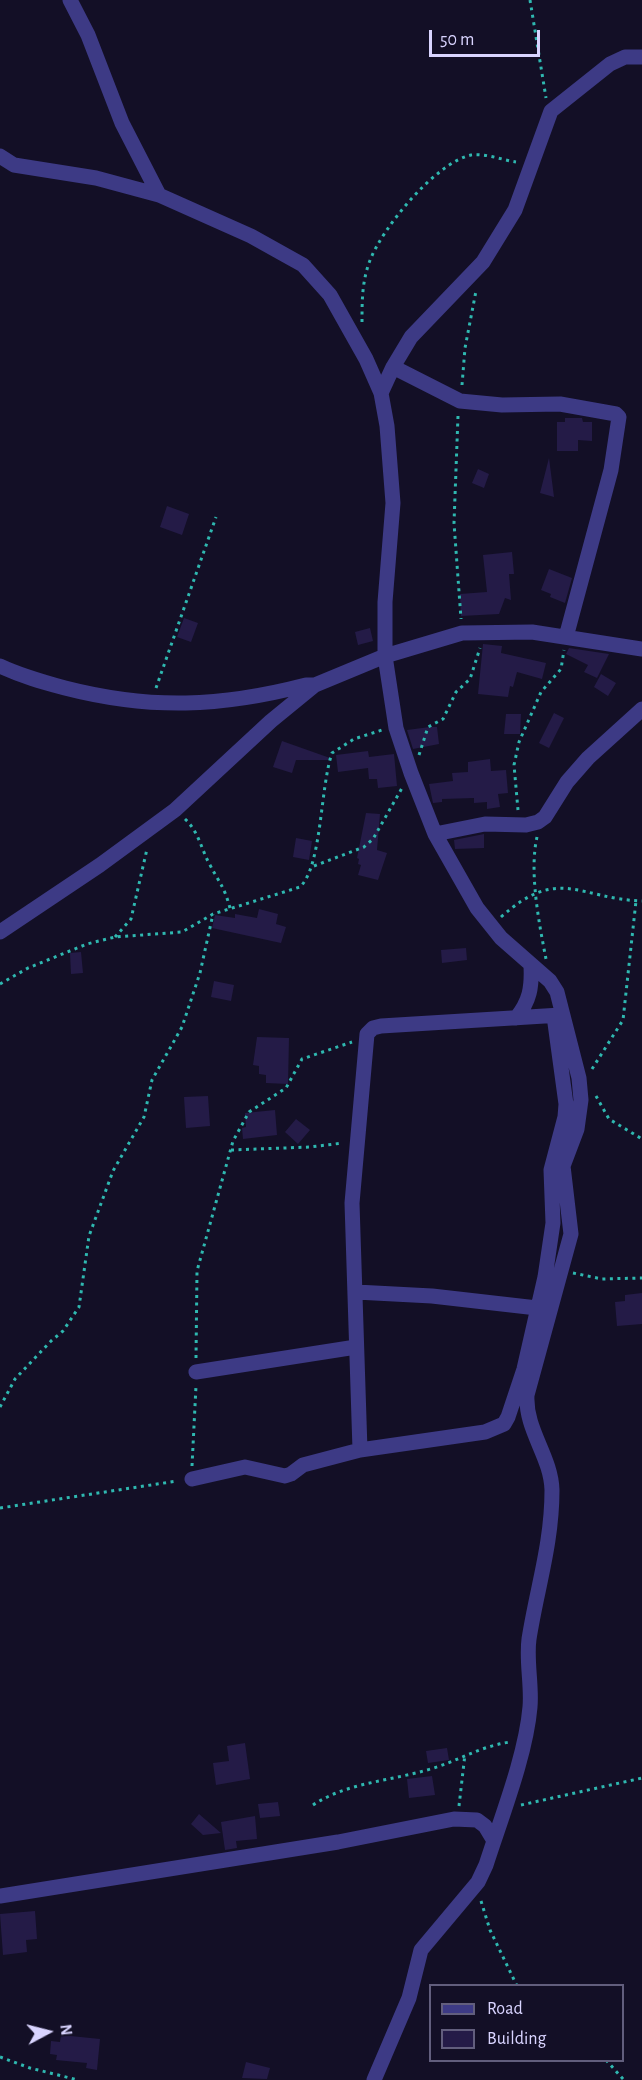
<!DOCTYPE html>
<html>
<head>
<meta charset="utf-8">
<style>
	body { margin:0 }
	#map { position:relative; width:642px; height:2080px; overflow:hidden; background:#130f26; font-family:"Alegreya Sans",sans-serif }
	canvas { display:block }
	.legend { position:absolute; left:429px; top:1984px; width:195px; height:78px; box-sizing:border-box; background:#130f26; border:2px solid #625e7d; margin:0; padding:8px 10px; list-style:none; font-size:18px; color:#d9d4ff }
	.legend li { display:flex; align-items:center; gap:12px; height:30px }
	.legend b { width:30px; border:2px solid #625e7d }
	.north { position:absolute; left:18px; top:2002px; width:60px; height:60px; -webkit-text-stroke:4px #130f26; paint-order:stroke; rotate:83deg; font-size:16px; font-weight:700; line-height:24px; text-align:center; color:#d9d4ff }
	.north::after { content:''; display:block; margin:auto; width:21px; height:27px; background:#d9d4ff; clip-path:polygon(50% 0,100% 100%,50% 72%,0 100%) }
	.scale { position:absolute; left:429px; top:30px; width:111px; height:27px; box-sizing:border-box; border:3px solid #d9d4ff; border-top:0; padding-left:8px; font-size:18px; line-height:21px; white-space:nowrap; color:#d9d4ff; -webkit-text-stroke:4px #130f26; paint-order:stroke }
</style>
</head>
<body>
<div id="map">
<canvas width="642" height="2080"></canvas>
<ul class="legend">
<li><b style="height:8px;background:#3d3a85"></b>Road</li>
<li><b style="height:16px;background:#241b47"></b>Building</li>
</ul>
<div class="north">N</div>
<div class="scale">50 m</div>
</div>
<script>
const g = document.querySelector('canvas').getContext('2d');
g.lineJoin = 'round';
function fillPath(path, color) {
  g.fillStyle = color;
  g.fill(path, 'evenodd');
}
function strokePath(path, color, width, dash) {
  g.strokeStyle = color;
  g.lineWidth = width;
  g.lineCap = dash ? 'butt' : 'round';
  g.setLineDash(dash || []);
  g.stroke(path);
}
fillPath(new Path2D(`
	M 565,418 L 582,418 L 583,422 L 592,422 L 592,441 L 578,440 L 578,451 L 557,451 L 557,422 L 565,422 Z
	M 549,458 L 554,497 L 540,493 Z
	M 478,469 L 489,474 L 484,488 L 472,483 Z
	M 167,506 L 189,514 L 182,535 L 160,527 Z
	M 512,552 L 514,574 L 509,574 L 511,600 L 505,598 L 499,614 L 461,616 L 460,594 L 487,592 L 483,555 Z
	M 549,569 L 572,578 L 565,603 L 550,597 L 551,594 L 541,590 Z
	M 184,618 L 198,623 L 191,642 L 177,637 Z
	M 370,628 L 373,641 L 358,645 L 355,632 Z
	M 483,644 L 502,646 L 501,653 L 546,663 L 542,679 L 517,672 L 513,687 L 510,686 L 508,697 L 478,694 Z
	M 569,648 L 609,654 L 597,678 L 584,672 L 588,665 L 566,654 Z
	M 601,674 L 616,683 L 608,696 L 594,687 Z
	M 554,713 L 564,718 L 549,748 L 539,743 Z
	M 506,714 L 521,714 L 520,734 L 504,734 Z
	M 430,727 L 437,727 L 439,744 L 413,749 L 407,730 Z
	M 282,741 L 330,758 L 330,760 L 296,760 L 292,773 L 273,767 Z
	M 368,751 L 369,757 L 394,754 L 397,786 L 378,788 L 377,779 L 369,779 L 368,768 L 338,772 L 336,755 Z
	M 490,759 L 491,771 L 506,770 L 508,793 L 498,794 L 500,807 L 487,809 L 487,802 L 474,803 L 474,798 L 442,799 L 442,802 L 433,803 L 429,784 L 453,781 L 452,773 L 468,772 L 468,762 Z
	M 366,813 L 380,814 L 377,850 L 387,853 L 378,880 L 358,875 L 361,865 L 358,864 L 359,859 L 357,858 Z
	M 484,834 L 484,848 L 455,849 L 454,840 Z
	M 296,838 L 312,841 L 309,860 L 293,857 Z
	M 259,909 L 278,914 L 276,924 L 286,927 L 281,943 L 212,928 L 215,915 L 235,918 L 235,914 L 257,918 Z
	M 466,948 L 467,960 L 442,963 L 441,950 Z
	M 81,952 L 83,973 L 71,974 L 70,953 Z
	M 214,981 L 234,985 L 231,1001 L 211,997 Z
	M 257,1037 L 289,1038 L 288,1084 L 266,1083 L 266,1075 L 259,1074 L 259,1066 L 253,1065 Z
	M 208,1096 L 210,1126 L 186,1128 L 184,1097 Z
	M 275,1110 L 277,1135 L 243,1139 L 242,1128 L 246,1127 L 245,1113 Z
	M 296,1119 L 310,1130 L 298,1144 L 285,1132 Z
	M 642,1293 L 642,1324 L 617,1326 L 615,1302 L 625,1301 L 625,1295 Z
	M 245,1743 L 250,1779 L 216,1785 L 213,1763 L 229,1761 L 227,1746 Z
	M 447,1748 L 449,1760 L 428,1763 L 426,1751 Z
	M 432,1776 L 435,1795 L 409,1798 L 407,1779 Z
	M 278,1802 L 280,1816 L 260,1818 L 258,1804 Z
	M 199,1814 L 221,1833 L 203,1835 L 191,1824 Z
	M 255,1816 L 257,1839 L 236,1841 L 237,1848 L 225,1850 L 221,1822 Z
	M 35,1911 L 37,1939 L 26,1940 L 27,1952 L 3,1955 L 0,1914 Z
	M 61,2035 L 100,2039 L 97,2070 L 86,2068 L 87,2063 L 56,2060 L 57,2055 L 50,2054 L 51,2041 L 60,2042 Z
	M 246,2062 L 270,2068 L 267,2079 L 242,2078 Z`), '#241b47');
strokePath(new Path2D(`
	M 530,0 L 546,98
	M 362,322 C 362,301 362,283 369,263 C 381,229 435,163 471,155 C 486,153 502,160 516,162
	M 462,385 L 465,348 L 476,291
	M 458,416 L 454,523 L 461,619
	M 156,688 L 216,517
	M 419,755 L 428,727 L 443,719 L 456,692 L 470,679 L 480,648
	M 518,810 L 514,765 L 519,742 L 541,692 L 561,669 L 564,650
	M 185,819 C 199,832 201,849 210,865 C 220,884 224,886 230,908
	M 537,837 C 529,872 539,923 546,959
	M 314,866 L 364,847 L 373,839 L 402,788
	M 501,917 C 559,865 579,899 642,901
	M 115,937 L 131,919 L 147,849
	M 0,984 L 28,968 L 87,944 L 115,937 L 182,932 L 213,914 L 300,887 C 322,866 320,788 332,753 L 354,739 L 382,730
	M 592,1069 L 623,1020 L 636,901
	M 596,1096 L 609,1119 L 642,1139
	M 231,1150 L 310,1147 L 343,1143
	M 573,1273 L 602,1279 L 642,1278
	M 196,1358 L 197,1271 L 233,1141 L 249,1112 L 286,1088 L 302,1059 L 352,1042
	M 0,1407 L 15,1379 L 51,1341 L 63,1331 L 79,1307 L 89,1236 L 113,1171 L 144,1117 L 152,1080 L 182,1027 L 200,973 L 213,914
	M 192,1466 L 196,1386
	M 0,1508 L 177,1481
	M 313,1805 C 346,1783 389,1781 427,1770 C 457,1762 477,1747 510,1742
	M 521,1805 L 642,1778
	M 459,1806 L 465,1754
	M 481,1901 L 490,1930 L 517,1986
	M 0,2057 L 30,2068 L 78,2080
	M 606,2060 L 624,2080`), '#2fb8b0', 3, [3, 4.5]);
strokePath(new Path2D(`
	M 70,0 L 88,35 L 122,123 L 159,195
	M 0,156 L 14,165 L 96,178 L 159,195 L 251,236 L 285,255 L 303,265 L 330,295 L 366,359 L 381,393 L 387,426 L 393,503 L 385,602 L 385,656 L 396,728 L 411,773 L 435,834 L 477,908 L 501,938 L 550,981 L 557,992 L 579,1078 L 581,1100 L 577,1129 L 563,1166 L 571,1234 L 527,1395 C 525,1430 551,1456 552,1490 C 552,1544 537,1588 529,1639 C 526,1661 532,1685 530,1707 C 526,1755 501,1818 486,1865 L 478,1882 L 421,1950 L 409,1998 L 374,2080
	M 393,367 L 460,401 L 502,405 L 560,404 L 616,414 L 619,417 L 611,470 L 566,637
	M 381,393 L 393,367 L 411,337 L 483,262 L 515,210 L 551,111 L 610,64 L 625,57 L 642,57
	M 0,666 C 21,676 43,682 65,688 C 151,710 221,707 306,685 L 315,685
	M 435,834 L 485,824 L 526,825 L 538,822 L 545,817 L 567,782 L 588,758 L 642,709
	M 0,932 L 100,865 L 175,810 L 271,721 L 315,685 L 385,656 L 462,633 L 532,632 L 642,649
	M 516,1018 C 530,1001 532,987 531,966
	M 356,1292 L 432,1296 L 537,1308
	M 196,1372 L 356,1347
	M 360,1450 L 352,1203 L 367,1034 L 373,1028 L 381,1026 L 561,1015
	M 192,1479 L 245,1467 L 285,1476 L 291,1474 L 303,1465 L 360,1450 L 485,1432 L 504,1424 L 508,1417 L 524,1369 L 545,1277 L 553,1223 L 551,1170 L 565,1117 L 566,1104 L 554,1016
	M 0,1896 L 338,1842 L 454,1819 L 477,1820 L 485,1826 L 494,1841`), '#3d3a85', 15);
</script>
</body>
</html>
